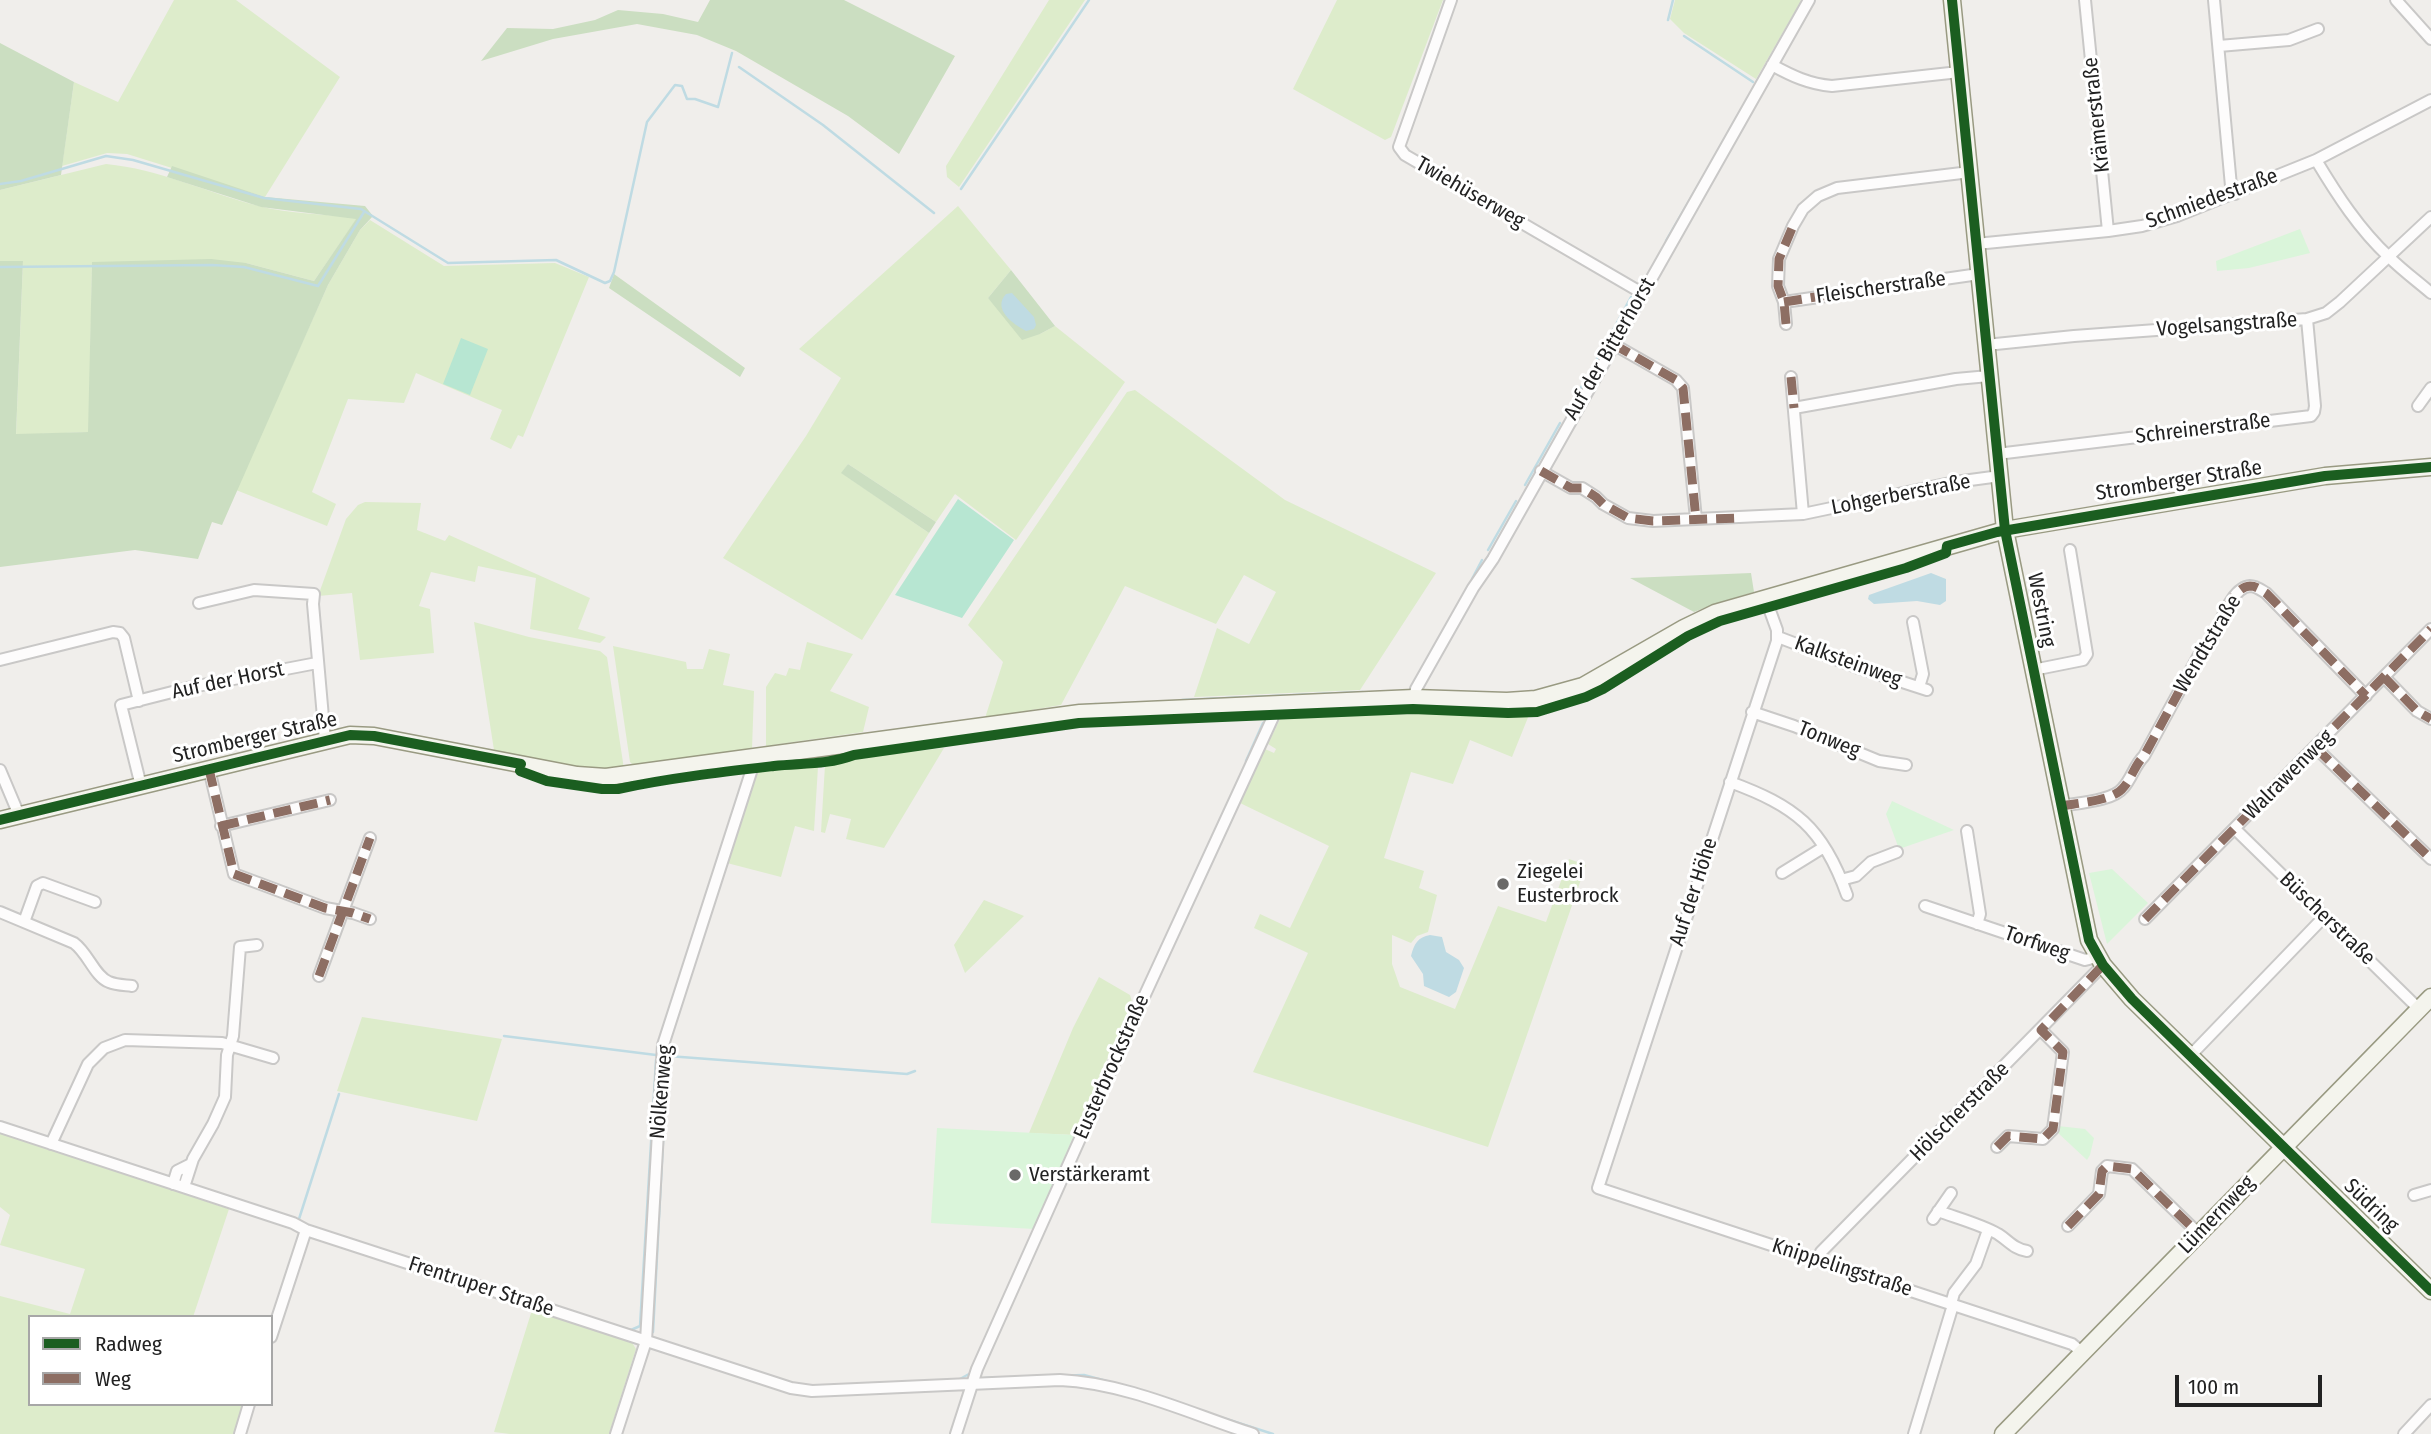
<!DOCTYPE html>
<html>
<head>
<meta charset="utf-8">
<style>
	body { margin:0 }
	#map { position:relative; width:2431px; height:1434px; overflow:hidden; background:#f0eeeb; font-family:"Fira Sans Condensed",sans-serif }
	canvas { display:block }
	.legend { position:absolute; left:28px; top:1315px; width:245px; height:91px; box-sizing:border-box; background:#fff; border:2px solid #a7a7a7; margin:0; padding:9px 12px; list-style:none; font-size:21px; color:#222 }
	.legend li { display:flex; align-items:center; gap:14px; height:35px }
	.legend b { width:35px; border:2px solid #a7a7a7 }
	.scale { position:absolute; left:2175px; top:1375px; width:147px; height:32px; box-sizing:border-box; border:4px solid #222; border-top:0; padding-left:9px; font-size:21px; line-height:24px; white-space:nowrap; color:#222; -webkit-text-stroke:5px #fff; paint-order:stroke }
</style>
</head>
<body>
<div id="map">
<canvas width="2431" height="1434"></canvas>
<ul class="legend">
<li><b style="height:9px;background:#1b5e20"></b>Radweg</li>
<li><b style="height:9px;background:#8d6e63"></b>Weg</li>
</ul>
<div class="scale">100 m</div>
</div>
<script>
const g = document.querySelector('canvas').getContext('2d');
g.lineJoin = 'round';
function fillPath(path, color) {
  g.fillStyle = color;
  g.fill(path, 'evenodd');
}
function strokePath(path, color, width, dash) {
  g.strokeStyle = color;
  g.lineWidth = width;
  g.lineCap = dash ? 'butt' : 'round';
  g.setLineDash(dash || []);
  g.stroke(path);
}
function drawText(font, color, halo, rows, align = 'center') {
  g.font = font + ' "Fira Sans Condensed",sans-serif';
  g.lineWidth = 6;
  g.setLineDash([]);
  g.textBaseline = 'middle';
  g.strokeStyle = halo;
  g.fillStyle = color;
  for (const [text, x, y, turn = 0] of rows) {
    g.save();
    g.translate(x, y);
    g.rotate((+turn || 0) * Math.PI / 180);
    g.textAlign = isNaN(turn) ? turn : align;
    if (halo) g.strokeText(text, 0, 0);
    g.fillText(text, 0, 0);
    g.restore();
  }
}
fillPath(new Path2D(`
	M 174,0 L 236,0 L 340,77 L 265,197 L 127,154 L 107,153 L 62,166 L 74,82 L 118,102 Z
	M 1049,0 L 1085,0 L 959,187 L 947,177 L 946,166 Z
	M 1337,0 L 1443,0 L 1391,137 L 1385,140 L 1293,89 Z
	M 1675,0 L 1800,0 L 1801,1 L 1756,79 L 1684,33 L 1670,19 Z
	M 106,164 C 159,169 208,193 259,206 C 290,214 325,214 357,218 L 314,281 L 246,263 L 92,262 L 89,432 L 16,435 L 23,261 L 0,261 L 0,190 Z
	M 958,206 L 1011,270 L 988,298 L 1040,334 L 1055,326 L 1125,382 L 1016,540 L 955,494 L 936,522 L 848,464 L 842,473 L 929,533 L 862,640 L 723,558 L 806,436 L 841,378 L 799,349 Z
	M 370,220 L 444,266 L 555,263 L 589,277 L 523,437 L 518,435 L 511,449 L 490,439 L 502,410 L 416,373 L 404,403 L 348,399 L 312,492 L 336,504 L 327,526 L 236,490 L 328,285 L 360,230 Z
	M 1135,390 L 1285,500 L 1436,573 L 1360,690 L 1194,697 L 1217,628 L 1249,644 L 1276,592 L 1244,575 L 1216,624 L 1125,586 L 1061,705 L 985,718 L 1003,662 L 968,625 L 1127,392 Z
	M 365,502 L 421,503 L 417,530 L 445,541 L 449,535 L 590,598 L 578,629 L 606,637 L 600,643 L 530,629 L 536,578 L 478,566 L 475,582 L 431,572 L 419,606 L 430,609 L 434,653 L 360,660 L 352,593 L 318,596 L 346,519 L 358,505 Z
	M 474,622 L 529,637 L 600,651 L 607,657 L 624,769 L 575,767 L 494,750 Z
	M 807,642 L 853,654 L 830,691 L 869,707 L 863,732 L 766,746 L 766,687 L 775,673 L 786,676 L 789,668 L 800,670 Z
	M 613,646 L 686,662 L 687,669 L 703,669 L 709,649 L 730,654 L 723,685 L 754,691 L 752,749 L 634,766 L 630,762 Z
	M 1419,714 L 1529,715 L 1512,757 L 1470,740 L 1453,784 L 1411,772 L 1384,858 L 1424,871 L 1419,888 L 1437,895 L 1428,932 L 1417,936 L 1411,943 L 1392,935 L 1392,964 L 1400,987 L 1455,1009 L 1498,906 L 1546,922 L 1569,859 L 1586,865 L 1488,1147 L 1253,1072 L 1308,953 L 1254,928 L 1260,914 L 1290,928 L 1329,846 L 1240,803 L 1265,749 L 1274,753 L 1276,749 L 1268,744 L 1281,717 Z
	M 944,748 L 884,848 L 846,839 L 851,819 L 830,814 L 825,833 L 821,832 L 825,765 L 838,764 L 856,758 Z
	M 800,766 L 818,767 L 814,831 L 795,826 L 781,877 L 727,863 L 757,771 Z
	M 984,900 L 1024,916 L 965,973 L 954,945 Z
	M 1099,977 L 1130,995 L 1132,1002 L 1074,1135 L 1029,1133 L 1073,1028 Z
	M 362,1017 L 502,1039 L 477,1121 L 337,1091 Z
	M 0,1132 L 229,1209 L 193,1317 L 30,1317 L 30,1404 L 245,1404 L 235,1434 L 0,1434 L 0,1296 L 70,1314 L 85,1269 L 0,1245 L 10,1215 L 0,1207 Z
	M 535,1308 L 631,1341 L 636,1349 L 609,1434 L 510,1434 L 494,1432 L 532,1310 Z`), '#ddeccb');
fillPath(new Path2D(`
	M 710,0 L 844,0 L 955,56 L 899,154 L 848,116 L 736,51 L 697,35 L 637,24 L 553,39 L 481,61 L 507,28 L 553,29 L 595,20 L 618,10 L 663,14 L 698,22 Z
	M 0,43 L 74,82 L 61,175 L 0,190 Z
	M 172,166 L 265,197 L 365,206 L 373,216 L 360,230 L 328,285 L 222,525 L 212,522 L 198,559 L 135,550 L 0,567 L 0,261 L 23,261 L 16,434 L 88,432 L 92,262 L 211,259 L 246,263 L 314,281 L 356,219 L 261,207 L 167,177 Z
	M 1011,270 L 1055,326 L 1040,334 L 1022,340 L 988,298 Z
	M 614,274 L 745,368 L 740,377 L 609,288 Z
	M 848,464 L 936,522 L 929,533 L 841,473 Z
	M 1751,573 L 1754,592 L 1714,604 L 1694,612 L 1630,578 Z`), '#cbdec1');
fillPath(new Path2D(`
	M 2300,229 L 2310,253 L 2249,268 L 2217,271 L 2216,261 Z
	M 1892,801 L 1954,830 L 1899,849 L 1886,814 Z
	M 2112,869 L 2148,903 L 2107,944 L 2089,873 Z
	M 2058,1126 L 2085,1129 L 2094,1138 L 2090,1155 L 2087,1160 L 2057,1132 Z
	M 937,1128 L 1074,1135 L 1034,1229 L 931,1223 Z`), '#daf5da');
fillPath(new Path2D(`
	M 461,338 L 488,349 L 470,395 L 443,384 Z
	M 958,499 L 1014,540 L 962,618 L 895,595 Z`), '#b7e6d2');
fillPath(new Path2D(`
	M 1012,293 L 1034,317 L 1036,325 L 1034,329 L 1026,331 C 1013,324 992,309 1006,294 Z
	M 1931,573 L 1946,579 L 1946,601 L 1940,605 L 1917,601 L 1874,604 L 1868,599 L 1869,595 Z
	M 1430,935 L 1442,937 L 1446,952 L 1459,960 L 1464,968 L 1456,992 L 1449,997 L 1424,986 L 1423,974 L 1411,956 C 1414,944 1418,937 1430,935 Z`), '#bfdbe3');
strokePath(new Path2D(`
	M 1668,20 L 1673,0
	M 1684,36 L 1753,82
	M 739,67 L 823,125 L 934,213
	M 1713,159 L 1739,113
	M 0,184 L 21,181 L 106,156 L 133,160 L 264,198 L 361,209 L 448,263 L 556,260 L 605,283 L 610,281 L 614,272 L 647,122 L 675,85 L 682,86 L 687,99 L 695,99 L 718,107 L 732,53
	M 961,189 L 1089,0
	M 1666,241 L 1703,177
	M 0,267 L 212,265 L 244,267 L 318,286 L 364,212
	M 1645,280 L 1656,260
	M 1613,330 L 1631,297
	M 1569,409 L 1603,348
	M 1525,485 L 1560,423
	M 1488,550 L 1516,501
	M 1472,579 L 1482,560
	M 1595,688 L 1607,681
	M 1182,700 L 1363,692
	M 1085,705 L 1096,704
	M 1549,705 L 1582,694
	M 1504,709 L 1528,708
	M 839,754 L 933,741
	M 1246,761 L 1263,723
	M 761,765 L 816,757
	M 591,784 L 618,785 L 744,767
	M 504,1036 L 656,1055
	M 668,1056 L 907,1074 L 915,1071
	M 299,1219 L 339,1094
	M 623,1328 L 631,1330 L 640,1326 L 656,1060
	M 653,1332 L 666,1085
	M 985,1378 L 1084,1375 L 1110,1382
	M 960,1379 L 969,1374
	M 1223,1418 L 1273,1434`), '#bfdbe3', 2.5);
const street = new Path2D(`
	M 1451,0 L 1399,147 L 1405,155 L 1642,293
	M 2085,0 L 2108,231
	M 2214,0 L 2231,186 L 2235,194
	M 2396,0 L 2431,39
	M 2219,46 L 2289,40 L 2318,29
	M 1772,65 C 1792,76 1809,84 1832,86 L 1959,72
	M 2316,160 C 2337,195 2359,229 2389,257 C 2402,270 2417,281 2431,293
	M 1976,244 L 2108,231 L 2142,226 L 2177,216 L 2316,160 L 2431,100
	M 1784,302 L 1979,274
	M 1786,324 L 1784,302 L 1778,286 L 1779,259 L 1793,226 L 1803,209 L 1818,196 L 1837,188 L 1970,172
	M 1613,344 L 1676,380 L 1683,388 L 1696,519
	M 1986,345 L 2074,336 L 2307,319 L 2326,313 L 2340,302 L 2431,217
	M 1791,377 L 1803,514
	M 2418,406 L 2431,388
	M 1794,408 L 1956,379 L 1989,376
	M 1997,454 L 2311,416 L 2314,412 L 2315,406 L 2307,319
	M 1541,471 L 1571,488 L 1582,488 L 1596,497 L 1603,504 L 1628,518 L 1653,521 L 1803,514 L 1955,482 L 2000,476
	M 1765,597 L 1777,630 L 1777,641 L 1598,1188 L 2072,1344 L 2083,1353
	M 199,603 L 254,590 L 314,594 L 313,604 L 325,740
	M 1913,622 L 1923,674 L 1919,687
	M 1778,637 L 1856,667 L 1927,690
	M 0,660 L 113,632 L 120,633 L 124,638 L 139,701
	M 2033,670 L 2083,660 L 2087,654 L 2070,550
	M 2384,677 L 2417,711 L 2431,719
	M 1414,698 L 1416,689 L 1473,588 L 1493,559 L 1809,0
	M 1752,712 L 1794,726 L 1879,761 L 1906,765
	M 2316,748 L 2431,859
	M 209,769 L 234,874 L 325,908 L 353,913 L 370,919
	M 0,770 L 19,815
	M 1730,782 C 1795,806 1823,827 1847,895
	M 141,786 L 121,705 L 192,687 L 317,663
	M 2061,806 C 2077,803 2113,801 2123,788 C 2132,778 2134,766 2144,756 L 2200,653 C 2204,649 2208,645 2211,640 C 2220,626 2231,587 2250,586 C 2256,586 2261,590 2266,593 L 2366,696
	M 221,826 L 330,800
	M 2235,829 L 2419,1009
	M 1967,831 L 1980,914 L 1977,924
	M 1782,873 L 1824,847
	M 1841,880 L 1856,876 L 1871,862 L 1897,852
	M 1925,906 L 2085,960 L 2097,957
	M 0,912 L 74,943 C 88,953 95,977 109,982 C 116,985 124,985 132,986
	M 2145,919 L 2431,629
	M 24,922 L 37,886 L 43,883 L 95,902
	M 319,976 L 370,838
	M 2190,1056 L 2324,917
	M 0,1127 L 293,1223 L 306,1230 L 791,1388 L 812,1391 L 1060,1380 C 1126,1383 1191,1414 1253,1434
	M 51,1144 L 88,1064 L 104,1048 L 125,1040 L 222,1043 L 273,1058
	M 1997,1147 L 2008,1136 L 2043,1139 L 2053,1129 L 2063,1052 L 2041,1030
	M 173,1184 L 177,1171 L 191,1164
	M 184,1187 L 193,1159 L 213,1124 L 225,1097 L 227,1055 L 233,1036 L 240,947 L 257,945
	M 2414,1195 L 2431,1190
	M 1938,1211 C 1957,1218 1980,1224 1998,1234 C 2009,1241 2014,1249 2027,1251
	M 1933,1219 L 1951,1193
	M 2068,1226 L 2099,1194 L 2102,1171 L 2107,1166 L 2132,1169 L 2199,1234
	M 1818,1259 L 1821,1252 L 2103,965
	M 1951,1304 L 1954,1293 L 1976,1264 L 1988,1230
	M 271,1337 L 306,1230
	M 240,1434 L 249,1404
	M 616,1434 L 646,1341 L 663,1045 L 752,769 L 750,758
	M 956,1434 L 977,1369 L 1125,1038 L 1274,715 L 1274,703
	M 1914,1434 L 1953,1305
	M 2404,1434 L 2431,1405`);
const secondary = new Path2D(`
	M 1952,0 L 2005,530 L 2089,940 L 2103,965 L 2132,999 L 2431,1291
	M 0,820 L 350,735 L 374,736 L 577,775 L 606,777 L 1080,713 L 1414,698 L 1507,701 L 1536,699 L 1583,686 L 1684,628 L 1715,613 L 2005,530 L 2325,476 L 2431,467
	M 2003,1434 L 2431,997`);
strokePath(street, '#c9c8c7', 14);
strokePath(secondary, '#999a82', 19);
strokePath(street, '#fdfcfc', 10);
strokePath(secondary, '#f4f4ed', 16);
strokePath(new Path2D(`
	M 1784,302 L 1892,285
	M 1786,324 L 1784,302 L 1778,286 L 1779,259 L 1793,226
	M 1613,344 L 1676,380 L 1683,388 L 1696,519
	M 1791,377 L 1794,408
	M 1541,471 L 1571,488 L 1582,488 L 1596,497 L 1603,504 L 1628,518 L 1653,521 L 1739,518
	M 2384,677 L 2417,711 L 2431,719
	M 2316,748 L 2431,859
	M 209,769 L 234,874 L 325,908 L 353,913 L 370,919
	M 2061,806 C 2077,803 2113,801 2123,788 C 2132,778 2134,766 2144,756 L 2200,653 C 2204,649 2208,645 2211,640 C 2220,626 2231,587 2250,586 C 2256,586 2261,590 2266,593 L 2366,696
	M 221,826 L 330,800
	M 2145,919 L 2431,629
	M 319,976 L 370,838
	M 1997,1147 L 2008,1136 L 2043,1139 L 2053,1129 L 2063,1052 L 2041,1030 L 2103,965
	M 2068,1226 L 2099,1194 L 2102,1171 L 2107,1166 L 2132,1169 L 2199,1234`), '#8d6e63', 9, [18, 9]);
strokePath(new Path2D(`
	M 1952,0 L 2005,530 L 2089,940 L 2103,965 L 2132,999 L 2431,1291
	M 520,771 L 547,781 L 602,789 L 618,789 C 669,778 722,772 774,766 C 803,763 827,765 854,755 L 1079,723 L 1413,709 L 1508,713 L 1537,712 L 1586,697 L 1603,689 L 1688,636 L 1720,621 L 1906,568 L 1946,553 L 1947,546 L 1997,532 L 2325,476 L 2431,467
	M 0,820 L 350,735 L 374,736 L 521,764`), '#1b5e20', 10);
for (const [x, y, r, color] of [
	[1503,884,7,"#6a6968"],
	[1015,1175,7,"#6a6968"]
]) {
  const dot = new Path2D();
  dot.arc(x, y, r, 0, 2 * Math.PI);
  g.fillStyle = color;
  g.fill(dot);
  strokePath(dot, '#fff', 2.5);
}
drawText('21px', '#222', '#fff', [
	["Krämerstraße",2097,115,-96],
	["Twiehüserweg",1470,193,30],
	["Schmiedestraße",2212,199,-20],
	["Fleischerstraße",1881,288,-8],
	["Vogelsangstraße",2227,325,-4],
	["Auf der Bitterhorst",1610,349,-60],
	["Schreinerstraße",2203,429,-7],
	["Stromberger Straße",2179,481,-9],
	["Lohgerberstraße",1901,495,-11],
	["Westring",2041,610,79],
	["Wendtstraße",2208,644,-59],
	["Kalksteinweg",1848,662,20],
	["Auf der Horst",228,681,-12],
	["Stromberger Straße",255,738,-13],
	["Tonweg",1829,740,22],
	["Walrawenweg",2289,775,-45],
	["Auf der Höhe",1694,892,-72],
	["Büscherstraße",2327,919,44],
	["Torfweg",2037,944,19],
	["Eusterbrockstraße",1112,1067,-66],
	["Nölkenweg",662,1092,-85],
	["Hölscherstraße",1960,1112,-45],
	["Südring",2371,1206,44],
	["Lümernweg",2217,1215,-46],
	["Knippelingstraße",1842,1268,18],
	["Frentruper Straße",481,1287,18]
]);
drawText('21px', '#222', '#fff', [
	["Ziegelei",1517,872],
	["Eusterbrock",1517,896],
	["Verstärkeramt",1029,1175]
], 'left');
</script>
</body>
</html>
